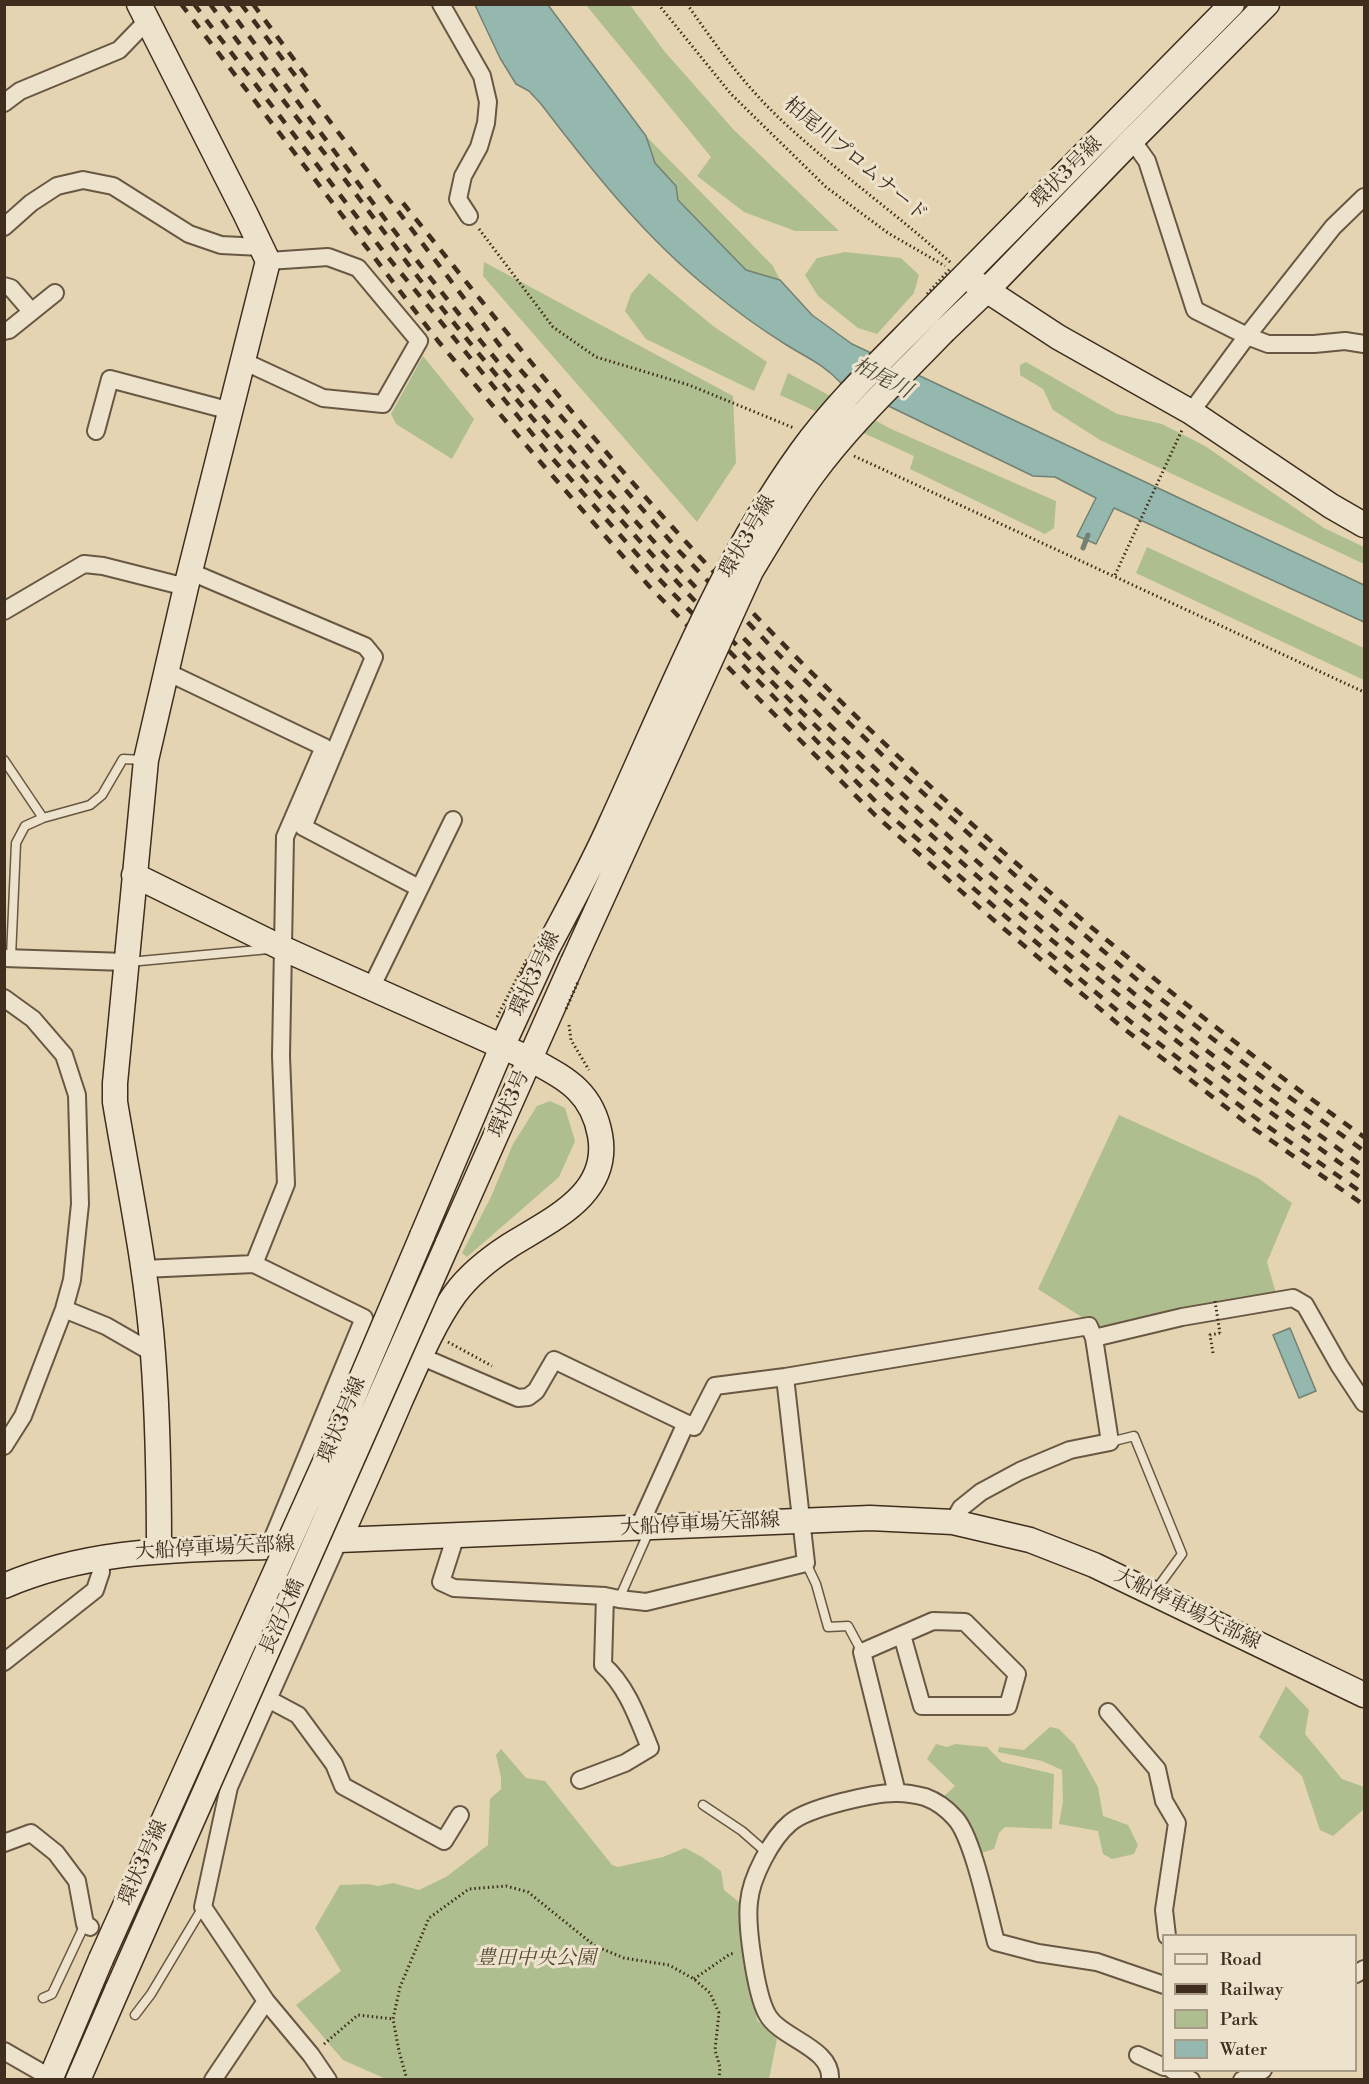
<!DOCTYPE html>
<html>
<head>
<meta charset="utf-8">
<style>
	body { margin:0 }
	#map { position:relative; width:1369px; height:2084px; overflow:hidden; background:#e4d4b1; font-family:"Libre Bodoni",serif }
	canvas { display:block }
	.frame { position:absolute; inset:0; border:6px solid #3f2d1d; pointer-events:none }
	.legend { position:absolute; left:1162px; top:1934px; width:195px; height:138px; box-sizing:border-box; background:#ede3cc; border:2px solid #a79a86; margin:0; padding:8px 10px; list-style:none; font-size:18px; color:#3f2d1d }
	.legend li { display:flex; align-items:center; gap:12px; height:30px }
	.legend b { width:30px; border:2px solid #a79a86 }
</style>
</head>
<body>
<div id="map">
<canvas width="1369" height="2084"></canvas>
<div class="frame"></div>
<ul class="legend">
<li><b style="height:8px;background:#ede3cc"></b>Road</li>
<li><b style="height:8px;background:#3f2d1d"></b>Railway</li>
<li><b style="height:16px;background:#afbe8f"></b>Park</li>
<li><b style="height:16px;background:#95b8ae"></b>Water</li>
</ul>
</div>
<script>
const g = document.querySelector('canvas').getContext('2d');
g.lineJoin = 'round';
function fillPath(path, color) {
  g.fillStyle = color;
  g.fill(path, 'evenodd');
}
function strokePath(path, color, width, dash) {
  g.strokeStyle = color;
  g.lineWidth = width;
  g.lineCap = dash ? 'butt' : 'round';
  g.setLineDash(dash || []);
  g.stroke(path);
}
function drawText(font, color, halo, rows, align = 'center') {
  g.font = font + ' "Libre Bodoni","Noto Serif JP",serif';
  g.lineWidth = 6;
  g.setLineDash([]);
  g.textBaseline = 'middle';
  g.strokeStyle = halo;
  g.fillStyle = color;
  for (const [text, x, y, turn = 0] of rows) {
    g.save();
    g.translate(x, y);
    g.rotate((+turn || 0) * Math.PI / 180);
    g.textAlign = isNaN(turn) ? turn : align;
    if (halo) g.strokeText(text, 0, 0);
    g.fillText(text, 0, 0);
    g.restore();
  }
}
fillPath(new Path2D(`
	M 586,5 L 630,5 L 665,52 L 733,129 L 839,231 L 795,231 L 744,212 L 697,176 L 711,157 Z
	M 646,136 L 773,266 L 780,280 L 746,271 L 678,200 L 676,186 L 655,163 Z
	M 845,252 L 901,258 L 919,275 L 914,293 L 877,334 L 858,328 L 818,296 L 805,275 L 817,258 Z
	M 484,262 L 733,396 L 736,463 L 697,522 L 483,276 Z
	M 649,273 L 713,326 L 767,362 L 754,391 L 646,339 L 625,311 L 631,294 Z
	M 423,356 L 474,419 L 452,459 L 396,424 L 391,414 Z
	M 1026,362 L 1117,414 L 1162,424 L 1205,446 L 1324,528 L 1364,547 L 1364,564 L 1100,440 L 1053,410 L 1043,389 L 1020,375 L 1020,365 Z
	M 788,373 L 891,429 L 1056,501 L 1054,528 L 1045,534 L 910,469 L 914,456 L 780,395 Z
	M 1147,547 L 1364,648 L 1364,680 L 1136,573 Z
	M 550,1101 L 565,1108 L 575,1141 L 559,1177 L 467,1257 L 462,1253 L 491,1197 L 513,1144 L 537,1106 Z
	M 1119,1115 L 1258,1178 L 1292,1203 L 1267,1262 L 1277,1297 L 1105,1332 L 1038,1289 Z
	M 1286,1686 L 1309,1710 L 1305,1734 L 1342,1779 L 1364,1787 L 1364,1809 L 1333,1836 L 1320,1830 L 1302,1776 L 1259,1737 Z
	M 1050,1727 L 1059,1729 L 1074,1744 L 1098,1787 L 1103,1816 L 1128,1825 L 1138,1845 L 1134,1854 L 1112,1859 L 1103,1854 L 1098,1831 L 1059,1824 L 1063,1802 L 1062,1770 L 1042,1761 L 998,1752 L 999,1747 L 1024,1750 Z
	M 936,1744 L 947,1747 L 955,1744 L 987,1747 L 1002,1762 L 1054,1774 L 1052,1829 L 1005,1827 L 999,1833 L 994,1849 L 978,1854 L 942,1798 L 955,1786 L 927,1759 Z
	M 501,1749 L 526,1778 L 545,1781 L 612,1865 L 618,1867 L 663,1857 L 685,1848 L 702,1857 L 721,1871 L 724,1890 L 740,1903 L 757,2020 L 777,2039 L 769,2079 L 386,2079 L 343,2060 L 296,2005 L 341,1971 L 315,1928 L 340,1885 L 367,1884 L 378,1886 L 393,1883 L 419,1890 L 446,1877 L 488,1845 L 490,1799 L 501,1789 L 501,1777 L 496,1755 Z`), '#afbe8f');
const water = new Path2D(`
	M 475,5 L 548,5 L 646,136 L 655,163 L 676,186 L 678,200 L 746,270 L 780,280 L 812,315 L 852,344 L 1364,585 L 1364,622 L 1114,508 L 1096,544 L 1077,536 L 1096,498 L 1055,477 L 1033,476 L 841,383 C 822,363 807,358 785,344 C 761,329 736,311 714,293 C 646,239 593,172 541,104 L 529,91 L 516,84 L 500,58 Z
	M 1290,1328 L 1316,1391 L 1299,1398 L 1273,1335 Z`);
fillPath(water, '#95b8ae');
strokePath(water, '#738074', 1.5);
strokePath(new Path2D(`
	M 1083,548 L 1088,535`), '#738074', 5);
const lane = new Path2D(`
	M 4,760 L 43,818
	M 11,957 L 16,843 L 25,826 L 43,818 L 90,805 L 102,795 L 123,759 L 143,760
	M 129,962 L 269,949
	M 1110,1442 L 1134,1436 L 1182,1554 L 1155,1591
	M 806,1563 L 816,1584 L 828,1627 L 848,1626 L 862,1652
	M 619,1599 L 649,1531
	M 703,1805 L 742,1831 L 767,1853
	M 43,1998 L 52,1994 L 85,1924
	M 135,2015 L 151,1994 L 203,1907`);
const street = new Path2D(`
	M 441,4 L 482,76 L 488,102 L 486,123 L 479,147 L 463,176 L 458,199 L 469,216
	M 4,103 L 20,91 L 119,50 L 147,21
	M 1132,140 L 1147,161 L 1195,310 L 1247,336 L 1268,344 L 1314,344 L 1345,341 L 1364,344
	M 4,227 L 31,203 L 57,186 L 83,180 L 113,186 L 189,234 L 221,245 L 261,247
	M 4,286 L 11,288 L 31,311
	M 4,331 L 9,330 L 55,293
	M 243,361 L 323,398 L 383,404 L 419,341 L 358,268 L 328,257 L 268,261
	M 1191,412 L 1247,336 L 1333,227 L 1364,197
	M 96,431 L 110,379 L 231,411
	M 191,572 L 365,646 L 374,657 L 303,827 L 419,888
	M 4,611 L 84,564 L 103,566 L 186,587
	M 167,672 L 324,747 L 285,837 L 281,1056 L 286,1184 L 254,1264
	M 4,958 L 126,962
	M 371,988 L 453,820
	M 4,998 L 33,1019 L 64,1055 L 77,1095 L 80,1204 L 72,1280 L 64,1309 L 23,1416 L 4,1446
	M 143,1269 L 254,1264 L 364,1318 L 269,1547
	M 64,1309 L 106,1326 L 153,1353
	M 1094,1338 L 1182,1317 L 1293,1298 L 1305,1305 L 1339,1365 L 1364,1403
	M 420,1356 L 518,1398 L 528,1397 L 536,1391 L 554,1360 L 694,1427 L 715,1386 L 785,1377 L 1089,1326 L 1094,1338 L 1110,1442 L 1070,1450 L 1020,1471 L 981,1492 L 961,1508 L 953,1522
	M 638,1529 L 686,1423
	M 456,1535 L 441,1582 L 454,1588 L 605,1596 L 619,1599 L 646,1602 L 806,1563 L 785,1377
	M 4,1662 L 95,1590 L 101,1572 L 100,1558
	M 268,1699 L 298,1715 L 334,1764 L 343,1786 L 444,1841 L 460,1815
	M 1108,1712 L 1157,1769 L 1164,1801 L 1177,1823 L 1164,1910 L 1167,1936
	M 580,1780 L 625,1763 L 650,1748 C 638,1719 627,1686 603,1665 L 605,1596
	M 897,1793 L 862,1652 L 933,1621 L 965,1622 L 1017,1674 L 1008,1706 L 922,1706 L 902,1635
	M 4,1843 L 31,1833 L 56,1853 L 77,1881 L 85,1924 L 90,1927
	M 1356,1974 L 1364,1969
	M 4,2051 L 51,2078
	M 1138,2055 L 1164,2067
	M 1172,2070 L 1191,2080
	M 213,2080 L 266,2001
	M 328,2080 L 311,2055 L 266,2001 L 203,1907 L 229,1787 L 339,1540
	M 830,2080 C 833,2047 780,2039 767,2014 C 756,1994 746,1926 749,1902 C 751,1878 771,1839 790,1823 C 807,1808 875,1792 898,1793 C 907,1793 917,1795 925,1797 C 936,1801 947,1809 955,1818 C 973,1837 988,1913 996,1942 L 1038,1953 L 1097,1962 L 1164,1985
	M 1242,2080 L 1263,2070`);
const secondary = new Path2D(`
	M 139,4 L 245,213 L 268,261 L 186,587 L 146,760 L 115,1083 L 115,1102 C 129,1186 147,1270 153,1354 C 158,1419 159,1485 159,1550
	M 965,276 L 1058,337 L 1191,412 L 1331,506 L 1364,525
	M 926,315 L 1232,4
	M 944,331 L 987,290 L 1132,140 L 1267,4
	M 134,875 L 282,948 L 530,1059 C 566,1079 592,1091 600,1135 C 611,1195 550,1220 509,1246 C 489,1259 469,1275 455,1294 C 432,1326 417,1364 401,1399 C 381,1446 360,1493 339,1540
	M 422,1236 L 502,1047 L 547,949
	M 447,1245 L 573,962
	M 4,1586 C 90,1549 175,1550 266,1547 C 290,1546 315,1543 339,1540 L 870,1518 L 953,1522 L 1030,1540 L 1094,1565 L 1364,1695
	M 50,2080 L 101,1959
	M 78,2080 L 118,1988`);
strokePath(lane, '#685742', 11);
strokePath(street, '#685742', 20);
strokePath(secondary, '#3f2d1d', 27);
strokePath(new Path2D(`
	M 658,4 L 731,94 L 826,187 L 888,233 L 945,266
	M 687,4 C 714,43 742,82 776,115 C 831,168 894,211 951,263
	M 479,229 L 553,327 L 596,357 L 689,385 L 794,428
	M 854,456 L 1364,692
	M 1115,575 L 1182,430
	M 569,1025 L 571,1040 L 589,1070
	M 448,1342 L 492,1366
	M 1213,1353 L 1210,1335 L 1220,1333
	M 694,1979 L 730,1954 L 735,1953
	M 324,2044 L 358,2015 L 393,2019
	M 407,2080 L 399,2051 L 393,2019 L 400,1987 L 429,1918 L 469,1889 L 506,1886 L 528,1892 L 595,1946 L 624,1958 L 669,1965 L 694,1979 L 710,1993 L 719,2013 L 715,2050 L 720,2067 L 719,2080`), '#3f2d1d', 3, [1.5, 3]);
strokePath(lane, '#ede3cc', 8);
strokePath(street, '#ede3cc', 16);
strokePath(secondary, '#ede3cc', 24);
strokePath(new Path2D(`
	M 181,4 L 438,341 L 543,465 L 649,586 L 759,699 L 875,815 L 997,923 L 1123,1028 L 1253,1128 L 1364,1205
	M 194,4 L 383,251 L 552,458 L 658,578 L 882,808 L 1005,916 L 1131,1022 L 1260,1121 L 1364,1194
	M 210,4 C 256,67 305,127 352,189 C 387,235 421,283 458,328 C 557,451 663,570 773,683 C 951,865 1156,1033 1364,1180
	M 225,4 C 304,109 381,217 463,319 C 528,400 597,479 667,556 C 875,786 1112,988 1364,1167
	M 241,4 L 504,351 L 679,551 L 787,663 L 903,775 L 1026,885 L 1148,989 L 1274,1086 L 1364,1151
	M 253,4 L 307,77
	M 403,203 C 492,314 580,426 676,531 C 882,757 1115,960 1364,1137`), '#3f2d1d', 4.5, [10, 10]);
const secondaryBridge = new Path2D(`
	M 547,949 C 569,907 592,866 611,823 C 669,697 719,566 801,452 C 837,402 883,359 926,315
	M 573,962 L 751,571 C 771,538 790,505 813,474 C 851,422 900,377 944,331
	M 101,1959 L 338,1433 L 422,1236
	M 118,1988 L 447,1245`);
strokePath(secondaryBridge, '#3f2d1d', 27, []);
strokePath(new Path2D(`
	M 927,294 L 950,269
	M 566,1009 L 578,982
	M 497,1017 L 528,957
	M 1215,1301 L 1220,1333`), '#3f2d1d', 3, [1.5, 3]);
strokePath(secondaryBridge, '#ede3cc', 24);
drawText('20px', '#3f2d1d', '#ede3cc', [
	["柏尾川プロムナード",855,160,40],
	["環状3号線",1067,173,-45],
	["環状3号線",748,537,-60],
	["環状3号線",536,974,-65],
	["環状3号",510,1104,-66],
	["環状3号線",343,1420,-67],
	["大船停車場矢部線",700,1525,-3],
	["大船停車場矢部線",215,1549,-3],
	["大船停車場矢部線",1187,1610,26],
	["長沼大橋",283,1617,-66],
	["環状3号線",144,1863,-66]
]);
drawText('italic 20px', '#554a34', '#ede3cc', [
	["豊田中央公園",536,1959]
]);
drawText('italic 21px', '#50493a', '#ede3cc', [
	["柏尾川",882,379,28]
]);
</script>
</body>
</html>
